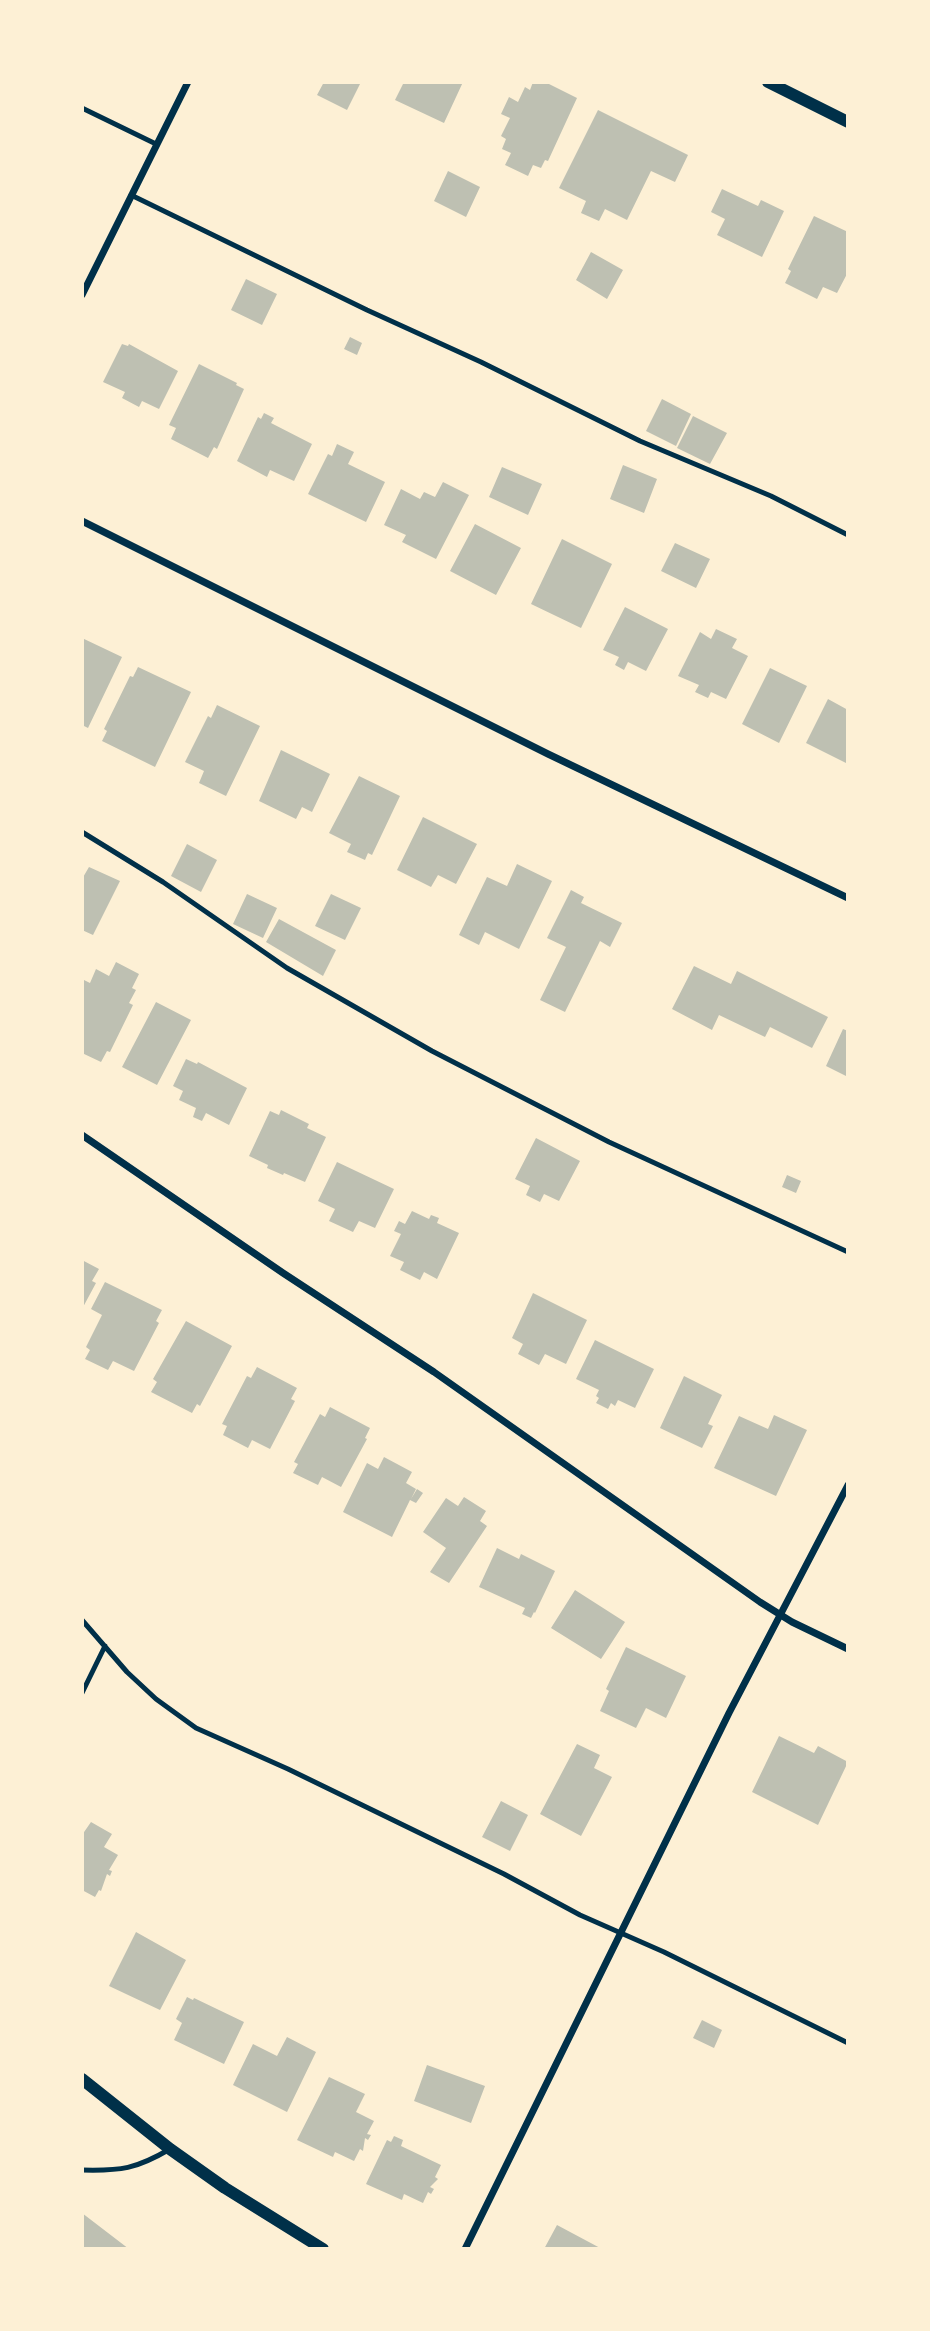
<!DOCTYPE html>
<html>
<head>
<meta charset="utf-8">
<style>
	body { margin:0 }
	#map { position:relative; width:930px; height:2331px; overflow:hidden; background:#fdf0d5; font-family:Lato,sans-serif }
	canvas { display:block }
	.frame { position:absolute; inset:0; border:84px solid #fdf0d5; pointer-events:none }
</style>
</head>
<body>
<div id="map">
<canvas width="930" height="2331"></canvas>
<div class="frame"></div>
</div>
<script>
const g = document.querySelector('canvas').getContext('2d');
g.lineJoin = 'round';
function fillPath(path, color) {
  g.fillStyle = color;
  g.fill(path, 'evenodd');
}
function strokePath(path, color, width, dash) {
  g.strokeStyle = color;
  g.lineWidth = width;
  g.lineCap = dash ? 'butt' : 'round';
  g.setLineDash(dash || []);
  g.stroke(path);
}
fillPath(new Path2D(`
	M 324,82 L 361,82 L 347,110 L 317,95 Z
	M 404,82 L 463,82 L 444,123 L 395,100 Z
	M 533,82 L 545,82 L 577,98 L 548,161 L 545,160 L 541,168 L 533,165 L 528,176 L 505,165 L 511,153 L 502,149 L 506,139 L 501,136 L 510,118 L 501,114 L 509,97 L 518,102 L 525,87 L 530,90 Z
	M 598,110 L 688,155 L 675,182 L 651,171 L 627,220 L 605,209 L 599,221 L 581,213 L 586,201 L 559,188 Z
	M 448,171 L 480,187 L 466,217 L 434,201 Z
	M 722,189 L 758,206 L 761,200 L 784,211 L 762,257 L 717,235 L 725,219 L 711,212 Z
	M 814,216 L 848,232 L 848,272 L 837,293 L 823,287 L 817,299 L 785,283 L 791,271 L 788,269 Z
	M 591,252 L 623,270 L 607,299 L 576,280 Z
	M 246,279 L 277,294 L 262,325 L 231,310 Z
	M 350,337 L 362,343 L 357,355 L 344,349 Z
	M 122,344 L 128,346 L 129,344 L 178,371 L 159,409 L 142,401 L 139,407 L 122,398 L 125,392 L 103,382 Z
	M 199,364 L 237,383 L 236,385 L 244,389 L 217,449 L 214,447 L 208,458 L 171,439 L 176,428 L 169,425 Z
	M 662,399 L 691,414 L 676,446 L 646,431 Z
	M 264,413 L 274,418 L 271,423 L 312,444 L 294,481 L 270,470 L 267,477 L 237,461 L 258,417 L 261,419 Z
	M 693,416 L 727,433 L 710,464 L 677,448 Z
	M 337,444 L 354,452 L 348,464 L 385,482 L 366,522 L 308,494 L 328,454 L 332,456 Z
	M 623,465 L 657,479 L 644,513 L 610,499 Z
	M 502,467 L 542,484 L 528,515 L 489,497 Z
	M 443,482 L 469,495 L 436,559 L 402,542 L 406,535 L 384,525 L 401,489 L 420,499 L 424,492 L 435,497 Z
	M 475,524 L 521,548 L 496,595 L 450,571 Z
	M 562,539 L 612,564 L 581,628 L 531,604 Z
	M 675,543 L 710,559 L 696,588 L 661,571 Z
	M 625,607 L 668,629 L 646,671 L 628,662 L 624,670 L 615,665 L 619,657 L 603,650 Z
	M 716,629 L 737,639 L 732,648 L 748,656 L 726,699 L 711,692 L 708,698 L 695,692 L 699,685 L 678,676 L 700,632 L 711,639 Z
	M 82,638 L 122,657 L 88,728 L 82,725 Z
	M 138,667 L 191,692 L 155,767 L 102,741 L 107,731 L 104,729 L 130,676 L 133,677 Z
	M 770,668 L 807,686 L 779,743 L 742,724 Z
	M 828,699 L 848,710 L 848,764 L 806,743 Z
	M 217,705 L 260,726 L 226,796 L 199,783 L 204,771 L 185,762 L 208,716 L 211,718 Z
	M 281,750 L 330,774 L 312,812 L 302,807 L 296,819 L 259,801 Z
	M 359,776 L 400,796 L 372,855 L 368,853 L 365,860 L 347,852 L 351,844 L 329,833 Z
	M 423,817 L 477,844 L 456,884 L 438,875 L 431,887 L 397,870 Z
	M 187,844 L 217,860 L 201,892 L 171,876 Z
	M 517,864 L 552,881 L 519,949 L 485,932 L 479,945 L 459,935 L 487,877 L 507,886 Z
	M 89,867 L 120,881 L 93,935 L 82,930 L 82,879 Z
	M 571,890 L 584,897 L 581,903 L 622,923 L 610,947 L 600,941 L 565,1012 L 540,1000 L 566,947 L 547,938 Z
	M 247,894 L 277,908 L 263,938 L 233,924 Z
	M 331,894 L 361,908 L 345,940 L 315,926 Z
	M 279,919 L 336,950 L 323,976 L 266,942 Z
	M 116,962 L 139,974 L 132,988 L 136,990 L 129,1003 L 133,1005 L 110,1052 L 107,1051 L 101,1062 L 82,1053 L 82,985 L 84,980 L 90,983 L 96,969 L 109,976 Z
	M 694,966 L 731,984 L 737,971 L 828,1017 L 812,1048 L 770,1027 L 765,1037 L 719,1015 L 712,1030 L 672,1009 Z
	M 156,1002 L 191,1020 L 157,1085 L 122,1067 Z
	M 843,1029 L 848,1031 L 848,1077 L 826,1066 Z
	M 186,1059 L 197,1064 L 198,1062 L 247,1088 L 229,1125 L 206,1113 L 202,1121 L 193,1117 L 196,1108 L 179,1100 L 183,1091 L 173,1086 Z
	M 281,1110 L 309,1124 L 307,1128 L 326,1137 L 305,1182 L 284,1173 L 283,1175 L 267,1168 L 268,1165 L 249,1156 L 270,1111 L 279,1115 Z
	M 536,1138 L 580,1161 L 559,1201 L 544,1194 L 540,1202 L 526,1195 L 530,1186 L 515,1179 Z
	M 337,1162 L 394,1189 L 375,1228 L 359,1221 L 353,1232 L 329,1221 L 335,1209 L 318,1201 Z
	M 787,1175 L 801,1181 L 796,1193 L 782,1187 Z
	M 412,1211 L 429,1219 L 431,1215 L 439,1218 L 437,1223 L 459,1233 L 437,1279 L 424,1272 L 420,1280 L 400,1270 L 404,1262 L 390,1256 L 401,1234 L 394,1231 L 399,1221 L 405,1224 Z
	M 82,1260 L 99,1269 L 92,1281 L 96,1283 L 82,1309 Z
	M 105,1282 L 162,1310 L 156,1321 L 159,1323 L 134,1371 L 113,1361 L 108,1370 L 85,1359 L 90,1350 L 86,1347 L 102,1315 L 91,1309 Z
	M 533,1293 L 587,1320 L 566,1364 L 545,1354 L 539,1365 L 518,1354 L 523,1344 L 512,1338 Z
	M 186,1321 L 232,1346 L 200,1406 L 197,1404 L 192,1413 L 151,1392 L 157,1382 L 153,1379 Z
	M 595,1340 L 654,1369 L 635,1408 L 618,1400 L 615,1406 L 611,1403 L 608,1409 L 596,1403 L 599,1398 L 596,1396 L 599,1390 L 576,1379 Z
	M 257,1367 L 297,1388 L 291,1399 L 295,1401 L 270,1449 L 252,1440 L 248,1448 L 223,1435 L 227,1426 L 222,1424 L 247,1376 L 251,1378 Z
	M 684,1376 L 722,1395 L 708,1424 L 713,1426 L 702,1448 L 660,1428 Z
	M 330,1407 L 370,1428 L 365,1438 L 367,1439 L 341,1487 L 322,1477 L 318,1485 L 293,1473 L 298,1464 L 294,1462 L 320,1414 L 325,1417 Z
	M 774,1415 L 807,1430 L 776,1496 L 714,1468 L 739,1416 L 768,1429 Z
	M 384,1457 L 412,1472 L 406,1483 L 416,1489 L 411,1499 L 417,1489 L 423,1493 L 416,1503 L 410,1500 L 392,1537 L 343,1512 L 367,1463 L 378,1469 Z
	M 464,1497 L 486,1511 L 480,1521 L 487,1526 L 449,1583 L 430,1572 L 446,1548 L 423,1532 L 446,1498 L 458,1506 Z
	M 497,1548 L 519,1559 L 521,1554 L 555,1571 L 535,1613 L 534,1612 L 531,1618 L 522,1614 L 525,1608 L 479,1587 Z
	M 575,1590 L 625,1622 L 601,1659 L 551,1628 Z
	M 626,1647 L 686,1676 L 666,1718 L 646,1708 L 636,1728 L 600,1711 L 609,1691 L 606,1689 Z
	M 779,1736 L 814,1753 L 818,1746 L 848,1762 L 818,1825 L 752,1792 Z
	M 577,1744 L 600,1755 L 594,1768 L 612,1777 L 581,1836 L 540,1814 Z
	M 501,1801 L 528,1815 L 510,1851 L 482,1837 Z
	M 91,1822 L 112,1834 L 104,1847 L 118,1855 L 109,1870 L 112,1871 L 110,1876 L 107,1874 L 101,1891 L 99,1890 L 95,1897 L 82,1890 L 82,1835 Z
	M 136,1932 L 186,1960 L 160,2010 L 109,1986 Z
	M 187,1997 L 193,2000 L 194,1998 L 244,2022 L 224,2064 L 174,2040 L 182,2023 L 176,2019 Z
	M 702,2020 L 722,2030 L 714,2048 L 693,2038 Z
	M 287,2037 L 316,2052 L 287,2112 L 233,2085 L 253,2044 L 277,2056 Z
	M 427,2065 L 485,2086 L 471,2123 L 414,2101 Z
	M 329,2077 L 365,2094 L 356,2112 L 374,2121 L 367,2134 L 371,2135 L 368,2140 L 365,2138 L 363,2151 L 360,2149 L 354,2161 L 335,2152 L 333,2157 L 297,2140 Z
	M 394,2136 L 403,2140 L 401,2146 L 441,2165 L 435,2177 L 438,2179 L 430,2187 L 434,2189 L 431,2194 L 428,2192 L 423,2203 L 404,2194 L 402,2200 L 366,2184 L 387,2140 L 391,2142 Z
	M 82,2213 L 129,2249 L 82,2249 Z
	M 557,2225 L 602,2249 L 544,2249 Z`), '#bec0b2');
strokePath(new Path2D(`
	M 82,108 L 156,144
	M 131,195 L 367,310 L 481,362 L 640,441 L 771,496 L 848,535
	M 82,832 L 163,882 L 287,968 L 432,1051 L 609,1142 L 848,1252
	M 82,1620 L 127,1672 L 156,1699 L 196,1728 L 288,1769 L 504,1874 L 580,1915 L 664,1952 L 848,2043
	M 82,1693 L 105,1646
	M 82,2170 C 121,2171 136,2169 170,2149`), '#003049', 5);
strokePath(new Path2D(`
	M 82,295 L 188,82
	M 82,521 L 548,754 L 848,898
	M 82,1135 L 283,1273 L 434,1372 L 760,1602 L 792,1622 L 848,1649
	M 465,2249 L 729,1713 L 848,1485`), '#003049', 7);
strokePath(new Path2D(`
	M 768,82 L 848,122
	M 82,2079 L 170,2149 L 225,2188 L 323,2249`), '#003049', 12);
</script>
</body>
</html>
